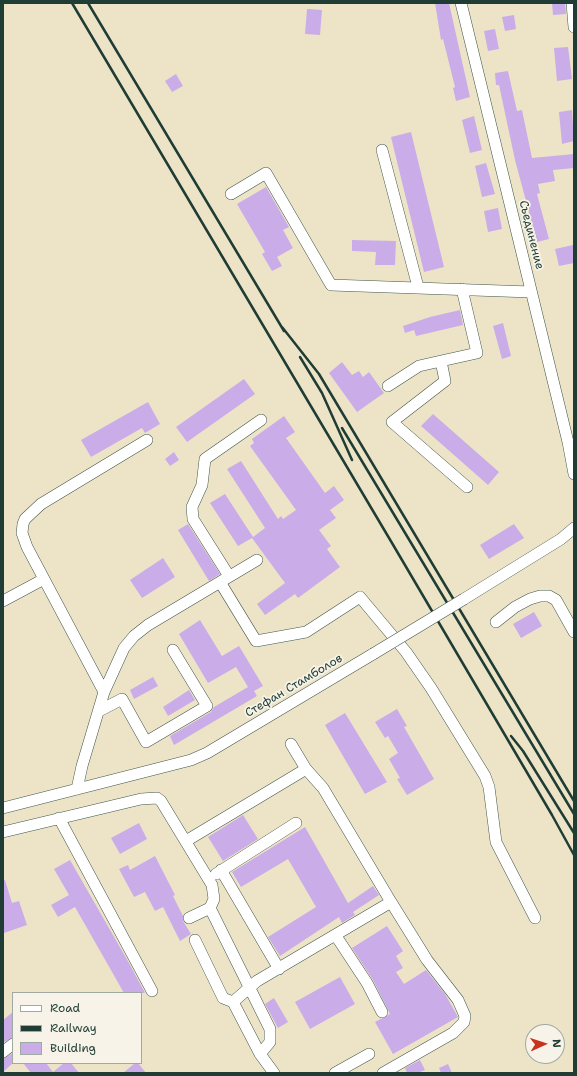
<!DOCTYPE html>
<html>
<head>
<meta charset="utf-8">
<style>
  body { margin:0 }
  #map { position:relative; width:577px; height:1076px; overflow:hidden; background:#ede4c7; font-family:"Shantell Sans",sans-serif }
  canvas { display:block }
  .frame { position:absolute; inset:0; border:4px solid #1f3d34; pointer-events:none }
  .legend { position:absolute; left:12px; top:992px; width:130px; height:72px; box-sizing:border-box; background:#f7f3e8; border:1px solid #a1aaa0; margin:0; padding:5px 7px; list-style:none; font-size:12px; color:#1f3d34 }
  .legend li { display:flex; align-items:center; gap:8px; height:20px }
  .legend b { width:20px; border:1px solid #a1aaa0 }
  .north { position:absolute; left:525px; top:1024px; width:40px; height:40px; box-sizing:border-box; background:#f7f3e8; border:1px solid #a1aaa0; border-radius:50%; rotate:87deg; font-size:11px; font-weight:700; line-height:16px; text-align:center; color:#1f3d34 }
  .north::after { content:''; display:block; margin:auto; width:14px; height:18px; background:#c8321e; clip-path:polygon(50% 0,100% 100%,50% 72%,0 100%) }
</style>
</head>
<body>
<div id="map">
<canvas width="577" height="1076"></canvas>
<div class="frame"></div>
<ul class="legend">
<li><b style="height:5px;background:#fff"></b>Road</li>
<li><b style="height:5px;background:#1f3d34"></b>Railway</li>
<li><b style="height:11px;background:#caace9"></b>Building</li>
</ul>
<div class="north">N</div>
</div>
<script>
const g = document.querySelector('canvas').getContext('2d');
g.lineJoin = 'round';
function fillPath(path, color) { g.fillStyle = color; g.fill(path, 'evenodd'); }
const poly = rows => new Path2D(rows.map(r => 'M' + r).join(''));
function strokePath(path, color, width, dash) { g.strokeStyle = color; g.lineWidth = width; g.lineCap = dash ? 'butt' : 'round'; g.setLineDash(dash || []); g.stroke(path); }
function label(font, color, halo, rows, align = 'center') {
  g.font = font + ' "Shantell Sans",sans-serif'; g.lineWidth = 3.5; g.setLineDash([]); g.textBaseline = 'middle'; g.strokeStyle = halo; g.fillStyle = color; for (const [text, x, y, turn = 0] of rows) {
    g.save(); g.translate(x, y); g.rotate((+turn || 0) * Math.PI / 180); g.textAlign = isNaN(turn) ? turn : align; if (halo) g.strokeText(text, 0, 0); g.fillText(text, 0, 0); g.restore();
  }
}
const building = poly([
  [435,3,449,3,470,97,456,101,453,88,455,87,443,39,441,40],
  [552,3,565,3,566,14,553,15],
  [307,9,322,10,320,35,305,34],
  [514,15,516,29,505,31,502,17],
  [495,29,499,49,488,51,484,31],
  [568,47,572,79,557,81,554,48],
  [508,71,517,111,522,110,532,158,574,154,574,168,553,170,555,181,538,184,540,193,537,194,549,239,537,242,515,160,499,85,496,85,495,73],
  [176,74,183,86,172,92,165,81],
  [572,110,574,141,562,144,559,112],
  [474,116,482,150,470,153,462,120],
  [411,132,444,267,424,272,391,137],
  [486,163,495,194,482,197,475,166],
  [266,187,289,227,283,230,293,248,277,257,282,266,272,271,262,254,265,252,237,204],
  [498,208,502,229,488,232,484,211],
  [352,240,396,241,395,265,375,265,376,252,352,251],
  [573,245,574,263,559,266,555,249],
  [460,310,463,325,416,336,414,330,405,333,403,326,430,317],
  [503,323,511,356,502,359,493,326],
  [342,362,352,375,359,371,363,377,369,372,384,393,357,412,329,373],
  [244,379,255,394,187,442,176,427],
  [148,402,160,424,145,433,142,428,91,457,81,440],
  [433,414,499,472,488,485,421,426],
  [284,416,295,432,286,438,325,493,334,486,344,500,330,510,336,518,319,530,331,546,327,549,340,567,298,598,295,594,265,615,257,604,285,583,252,538,238,546,210,503,225,494,253,537,265,528,227,469,241,461,278,519,281,516,283,519,296,510,250,446,254,443,252,439],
  [174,452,179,460,170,466,165,459],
  [188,524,220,574,209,581,178,530],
  [514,524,524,538,489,559,480,545],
  [163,558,175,577,142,598,130,580],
  [534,612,542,626,521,638,513,624],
  [200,620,222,656,239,646,263,686,254,691,257,696,174,745,170,736,211,712,214,707,248,687,236,667,208,683,179,634],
  [153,677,158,686,134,699,130,690],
  [189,690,195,700,168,716,163,707],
  [397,709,407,726,404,727,434,779,407,795,397,779,400,778,389,759,398,753,388,736,385,738,375,722],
  [345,713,387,782,365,794,325,725],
  [243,815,258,839,223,861,208,837],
  [139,823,147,839,120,854,111,838],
  [305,827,348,903,373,886,379,895,353,912,355,915,342,923,339,917,280,956,268,937,316,907,288,859,241,887,232,872],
  [155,856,175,895,173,896,183,916,183,921,191,934,180,941,163,907,155,911,145,892,134,897,119,869,128,865,130,870],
  [70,860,129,963,145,993,124,993,75,907,58,917,51,905,69,895,54,869],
  [3,880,5,880,12,903,19,901,27,925,4,933],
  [387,926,403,951,396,956,403,968,396,972,404,984,426,970,445,994,458,1017,393,1054,375,1022,390,1014,373,980,352,948],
  [340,977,355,1004,310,1029,295,1002],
  [274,998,288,1022,278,1028,265,1004],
  [13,1012,13,1037,3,1043,3,1020],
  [13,1053,13,1063,3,1072,3,1059],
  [420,1060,425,1070,417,1073,407,1073,405,1068],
  [23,1063,46,1063,53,1072,64,1063,71,1063,79,1073,31,1073],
  [135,1063,138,1063,146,1073,123,1073],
  [448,1064,452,1073,441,1073,439,1068]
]);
const minor = poly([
  [461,3,568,442,574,474],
  [572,3,574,27],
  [382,150,418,287],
  [231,194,266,173,331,285,531,292],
  [462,289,477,353,441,361,445,381,392,422,467,487],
  [388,386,419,366,441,361],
  [229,576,193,519,192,507,202,485,205,459,261,420],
  [220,582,256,641,306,632,360,597,406,652,431,688,485,776,489,787,496,842,535,918],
  [464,599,561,539,574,528],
  [3,601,44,579],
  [496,622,515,607,530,599,540,596,549,596,556,600,574,632],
  [104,692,27,547,22,533,23,524,25,519,41,504,147,440],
  [99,711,122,699,146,742,207,706,173,650],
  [77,789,82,766,104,692,124,648,134,636,148,625,257,560],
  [3,808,191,760,207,753,373,654],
  [59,818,152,991],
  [3,832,141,799,157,798,161,801,212,885,214,899,210,908,270,1029,270,1042,260,1054],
  [186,841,306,769],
  [221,870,279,969],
  [216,874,296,823],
  [189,918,210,908],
  [336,936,367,983,382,1012],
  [195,940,223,998,233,1002,260,1054,274,1073],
  [233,1002,257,981,391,902,323,788,306,769,291,744],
  [3,1052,13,1044],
  [335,1073,369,1054],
  [383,1073,453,1033,464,1022,465,1016,458,1000,427,960,391,902]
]);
const rail = poly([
  [72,3,392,543,552,815,574,855],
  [88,3,284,331],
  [282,327,319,374,574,801],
  [300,357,322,393,352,460],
  [342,428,574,814],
  [511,736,523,751,574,833]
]);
const minorBridge = poly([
  [373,654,464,599]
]);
const streetNames = [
  ["Съединение",531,235,76],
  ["Стефан Стамболов",294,686,-31]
];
fillPath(building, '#caace9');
strokePath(minor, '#3e564a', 12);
strokePath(minor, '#fff', 11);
strokePath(rail, '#1f3d34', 2.5);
strokePath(minorBridge, '#3e564a', 12, []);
strokePath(minorBridge, '#fff', 11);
label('12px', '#1f3d34', '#f7f3e8', streetNames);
</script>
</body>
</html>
